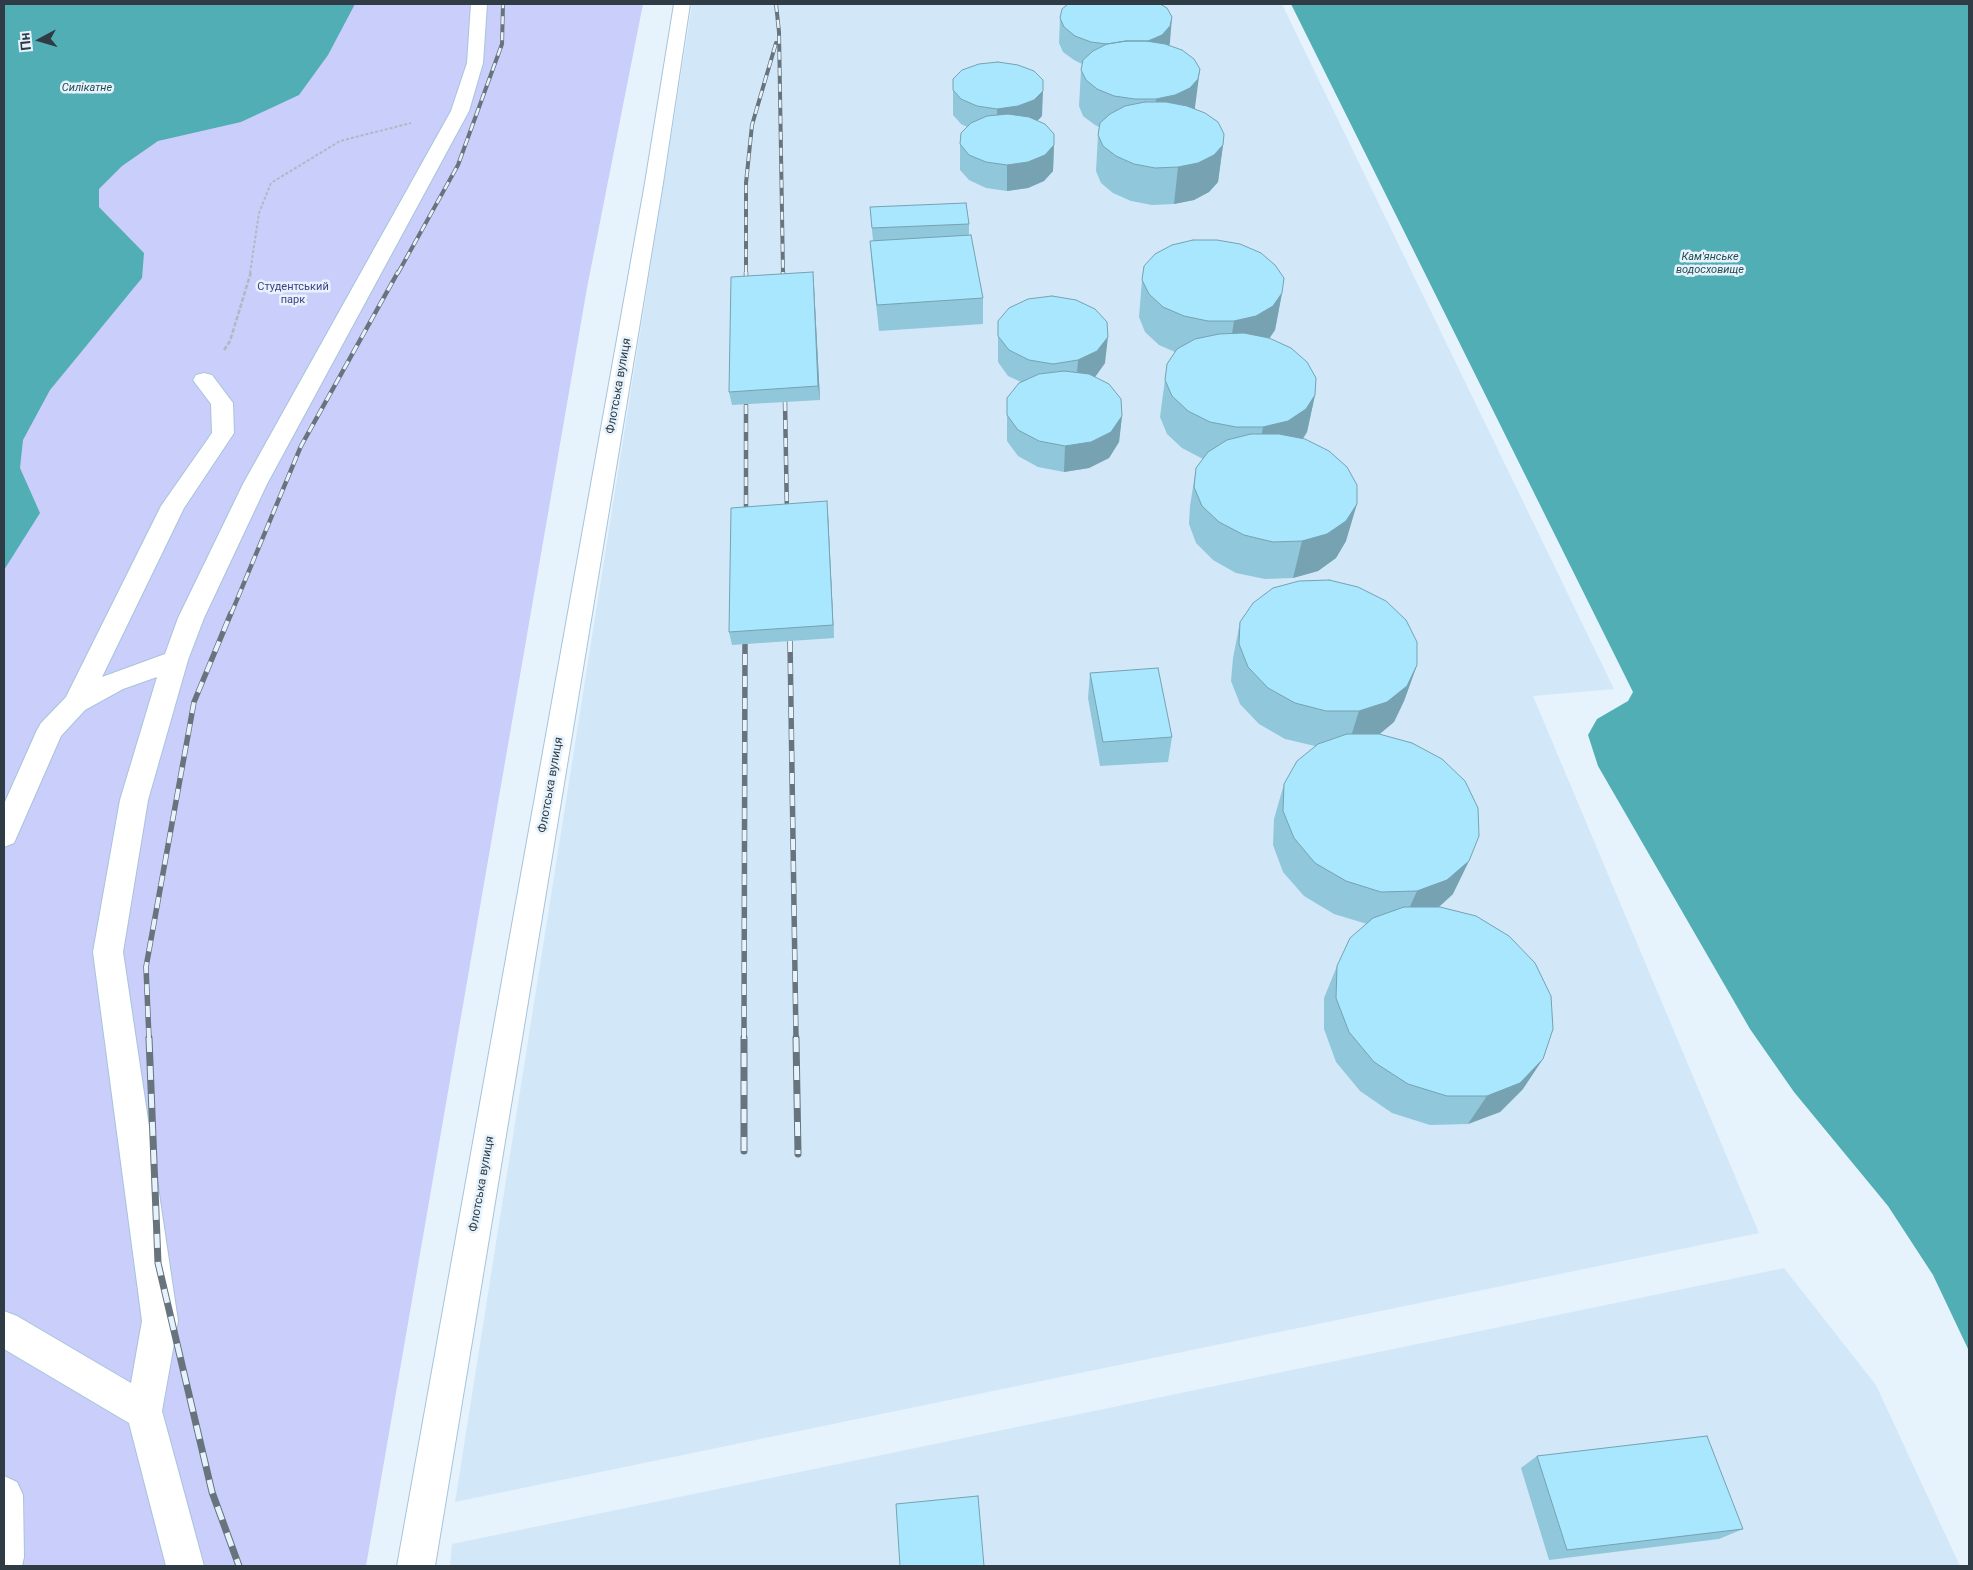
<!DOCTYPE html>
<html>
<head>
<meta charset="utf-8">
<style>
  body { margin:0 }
  #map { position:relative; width:1973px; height:1570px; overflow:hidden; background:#e7f3fc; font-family:Roboto,sans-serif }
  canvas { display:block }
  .frame { position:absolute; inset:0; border:5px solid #303c45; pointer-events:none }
  .north { position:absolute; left:15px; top:15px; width:50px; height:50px; -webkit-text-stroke:4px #e7f3fc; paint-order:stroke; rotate:264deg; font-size:14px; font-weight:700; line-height:20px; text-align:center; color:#303c45 }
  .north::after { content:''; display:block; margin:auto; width:18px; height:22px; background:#303c45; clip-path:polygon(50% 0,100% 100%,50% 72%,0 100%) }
</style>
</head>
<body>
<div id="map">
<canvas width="1973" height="1570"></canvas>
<div class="frame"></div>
<div class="north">Пн</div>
</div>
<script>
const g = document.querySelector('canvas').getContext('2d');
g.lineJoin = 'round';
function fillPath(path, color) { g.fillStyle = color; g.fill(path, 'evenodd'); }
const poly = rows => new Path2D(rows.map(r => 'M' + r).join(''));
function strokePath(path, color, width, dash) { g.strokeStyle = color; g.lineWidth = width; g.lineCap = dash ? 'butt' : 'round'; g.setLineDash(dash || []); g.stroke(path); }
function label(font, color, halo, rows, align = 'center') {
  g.font = font + ' Roboto,sans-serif'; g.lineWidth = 5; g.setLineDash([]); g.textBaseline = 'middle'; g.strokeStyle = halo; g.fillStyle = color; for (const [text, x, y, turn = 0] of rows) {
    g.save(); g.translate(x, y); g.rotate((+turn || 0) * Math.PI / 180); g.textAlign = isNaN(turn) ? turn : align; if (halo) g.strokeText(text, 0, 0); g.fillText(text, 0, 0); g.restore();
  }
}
const built = poly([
  [692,4,1282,4,1614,689,1533,696,1759,1233,455,1502],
  [1784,1268,1876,1385,1960,1566,450,1566,452,1544]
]);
const green = poly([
  [4,4,643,4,587,288,366,1566,4,1566]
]);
const water = poly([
  [4,4,355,4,328,55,299,95,241,122,158,141,122,166,99,189,99,207,144,253,142,278,50,390,23,440,20,468,40,513,4,570],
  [1291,4,1969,4,1969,1351,1933,1275,1888,1206,1794,1092,1750,1029,1598,766,1588,735,1597,719,1628,701,1633,692]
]);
const pathFar1 = poly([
  [250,273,259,213,271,183,340,141,411,123]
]);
const path = poly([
  [224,350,230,341,251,272]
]);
const minor = poly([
  [471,4,487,4,483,63,469,111,267,484,204,618,188,660,148,800,123,952,178,1321,162,1411,204,1566,166,1566,129,1423,4,1349,4,1311,17,1316,131,1383,142,1321,93,952,120,800,157,677,123,689,85,710,61,736,14,843,4,847,4,804,37,730,41,723,66,697,161,506,212,433,211,404,193,380,196,375,204,373,212,375,233,403,234,433,184,508,102,677,165,654,178,618,243,484,451,111,467,63,471,4],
  [674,4,690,4,663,183,435,1566,397,1566,645,183,674,4],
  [4,1476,17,1482,23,1495,24,1557,22,1566,4,1566,4,1476]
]);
const railFar3 = poly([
  [776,4,779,32,783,273],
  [398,273,458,165,502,44,503,4],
  [746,273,746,183,752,125,776,43]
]);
const railFar2 = poly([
  [746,272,746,290],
  [783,272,783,287],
  [785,402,787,517],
  [746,405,746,520],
  [231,614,301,446,398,272]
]);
const railFar1 = poly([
  [790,641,796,1039],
  [149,1039,146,967,194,702,231,613],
  [744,1039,745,644]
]);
const rail = poly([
  [149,1038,158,1263,212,1492,239,1566],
  [796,1038,798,1154],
  [744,1151,744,1038]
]);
const wall = poly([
  [1060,18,1170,42,1169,45,1195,109,1223,145,1218,182,1209,192,1194,200,1174,204,1152,205,1131,201,1113,193,1101,183,1096,171,1098,135,1099,127,1095,125,1083,116,1079,106,1081,70,1082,64,1074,60,1063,52,1059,43],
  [953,90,1042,116,1037,121,1054,145,1053,171,1044,181,1028,188,1007,191,986,188,969,180,960,170,960,144,967,127,961,124,953,115],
  [870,207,969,224,969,235,983,298,983,324,879,331,872,267,870,241,873,241],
  [813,272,814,286,820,400,732,405,729,392],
  [1142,280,1282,293,1275,330,1269,339,1315,395,1307,432,1303,439,1346,541,1336,558,1318,571,1293,578,1265,579,1236,573,1213,560,1196,543,1189,524,1190,506,1196,468,1203,459,1182,448,1167,434,1160,417,1167,364,1175,352,1159,345,1145,332,1139,317],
  [998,321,1105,363,1095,377,1122,416,1119,442,1109,458,1089,468,1064,472,1038,467,1018,456,1007,441,1007,398,1021,382,1008,376,998,362],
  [828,514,834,638,732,645,729,632],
  [1240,622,1417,665,1404,701,1394,722,1379,734,1453,894,1439,907,1523,1089,1500,1112,1468,1124,1430,1125,1392,1113,1360,1091,1336,1062,1324,1029,1324,998,1337,966,1367,924,1334,914,1304,896,1283,872,1273,845,1274,819,1284,784,1315,746,1285,739,1259,724,1240,704,1231,681,1233,658],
  [1090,673,1172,737,1168,762,1100,766,1088,698],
  [1537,1456,1743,1529,1719,1539,1549,1560,1521,1468]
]);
const shadedWall = poly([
  [1172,17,1170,42,1168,51,1130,45],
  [1200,69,1194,115,1153,136,1156,99],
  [1043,91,1042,116,1033,125,997,134,997,109],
  [1054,145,1053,171,1044,181,1028,188,1007,191,1007,165],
  [1223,145,1218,182,1209,192,1194,200,1174,204,1178,167],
  [813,272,814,286,820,400,818,386],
  [1282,293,1275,330,1266,343,1228,359,1234,321],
  [1108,337,1105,363,1095,377,1076,386,1078,360],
  [1315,395,1307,432,1297,447,1256,465,1263,427],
  [1122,416,1119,442,1109,458,1089,468,1064,472,1065,446],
  [827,501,828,514,834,638,833,625],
  [1357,504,1346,541,1336,558,1318,571,1293,578,1302,541],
  [1417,665,1404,701,1394,722,1375,738,1348,746,1359,711],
  [1469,861,1453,894,1432,913,1402,924,1417,891],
  [1543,1059,1523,1089,1500,1112,1468,1124,1487,1096]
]);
const building = poly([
  [1068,4,1160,4,1167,8,1172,17,1170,26,1162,35,1148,41,1126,41,1107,44,1091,42,1075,36,1064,27,1060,18,1062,9,1068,4],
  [1126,41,1146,41,1165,44,1182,50,1194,59,1200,69,1198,79,1190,88,1175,95,1156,99,1135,99,1114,96,1097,89,1086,80,1081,70,1083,60,1093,51,1107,44,1126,41],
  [998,62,1018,65,1034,71,1043,80,1043,91,1034,100,1018,106,997,109,977,106,961,99,953,90,953,79,962,70,979,64,998,62],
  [1145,102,1166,102,1187,106,1205,113,1218,122,1224,134,1223,145,1214,155,1198,163,1178,167,1155,168,1134,164,1116,156,1103,146,1098,135,1100,123,1110,114,1125,106,1145,102],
  [1008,114,1029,117,1045,124,1054,134,1054,145,1045,155,1028,162,1007,165,986,162,969,155,960,144,961,133,971,123,987,116,1008,114],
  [966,203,969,224,872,228,870,207,966,203],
  [971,235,983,298,877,305,870,241,971,235],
  [1193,240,1217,240,1240,244,1261,253,1275,265,1284,278,1282,293,1273,306,1256,316,1234,321,1208,321,1184,316,1163,307,1149,294,1142,280,1144,266,1155,254,1172,245,1193,240],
  [813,272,818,386,729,392,731,277,813,272],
  [1052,296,1076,300,1095,309,1107,322,1108,337,1097,351,1078,360,1053,364,1029,360,1009,350,998,336,998,321,1009,308,1028,299,1052,296],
  [1244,333,1269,338,1291,348,1307,362,1316,378,1315,395,1306,409,1288,421,1263,427,1236,427,1210,422,1188,411,1172,396,1165,380,1167,364,1177,349,1195,339,1219,334,1244,333],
  [1064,371,1089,374,1109,384,1121,399,1122,416,1111,432,1091,442,1065,446,1039,441,1018,430,1007,415,1007,398,1019,383,1039,374,1064,371],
  [1251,434,1279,434,1305,439,1329,451,1347,467,1357,485,1357,504,1346,521,1327,534,1302,541,1273,542,1244,535,1219,522,1202,506,1194,487,1196,468,1208,452,1227,440,1251,434],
  [827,501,833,625,729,632,731,508,827,501],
  [1329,580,1358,587,1386,601,1406,620,1417,642,1417,665,1407,686,1387,702,1359,711,1326,711,1295,703,1268,688,1248,667,1239,644,1240,622,1253,603,1273,588,1299,581,1329,580],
  [1158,668,1172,737,1103,742,1090,673,1158,668],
  [1347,734,1379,734,1412,743,1442,759,1465,781,1478,808,1479,836,1469,861,1447,880,1417,891,1381,892,1346,881,1315,863,1294,838,1283,811,1284,784,1297,761,1318,744,1347,734],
  [1404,907,1440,907,1476,916,1509,936,1535,963,1551,996,1553,1029,1543,1059,1520,1083,1487,1096,1447,1096,1408,1084,1374,1062,1349,1032,1336,998,1337,966,1350,938,1373,918,1404,907],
  [1707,1436,1743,1529,1567,1550,1537,1456,1707,1436],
  [978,1496,984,1566,900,1566,896,1504,978,1496]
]);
const farWaternames = [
  ["Силікатне",87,88],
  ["Кам'янське",1710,257],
  ["водосховище",1710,270]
];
const farParknames = [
  ["Студентський",293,287],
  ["парк",293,300]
];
const streetNames = [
  ["Флотська вулиця",619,386,-80],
  ["Флотська вулиця",551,785,-80],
  ["Флотська вулиця",482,1184,-80]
];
fillPath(built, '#d2e8f9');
fillPath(green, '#cacefb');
fillPath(water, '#51aeb5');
strokePath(minor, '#a7c4db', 2);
strokePath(pathFar1, '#aebac3', 2, [3, 2]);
strokePath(path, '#aebac3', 2.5, [4.5, 2]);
fillPath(minor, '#fff');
strokePath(railFar3, '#68747d', 4);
strokePath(railFar2, '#68747d', 4.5);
strokePath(railFar1, '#68747d', 5.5);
strokePath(rail, '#68747d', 7);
strokePath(railFar3, '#e7f3fc', 2.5, [8]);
strokePath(railFar2, '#e7f3fc', 3, [9]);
strokePath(railFar1, '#e7f3fc', 4, [11]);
strokePath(rail, '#e7f3fc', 5, [14]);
fillPath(wall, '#90c7da');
fillPath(shadedWall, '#76a2b2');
fillPath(building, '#a8e7fe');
strokePath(building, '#76a2b2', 1);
label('italic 11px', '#244e52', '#e7f3fc', farWaternames);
label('11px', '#403e87', '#e7f3fc', farParknames);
label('12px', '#303c45', '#e7f3fc', streetNames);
</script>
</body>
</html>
